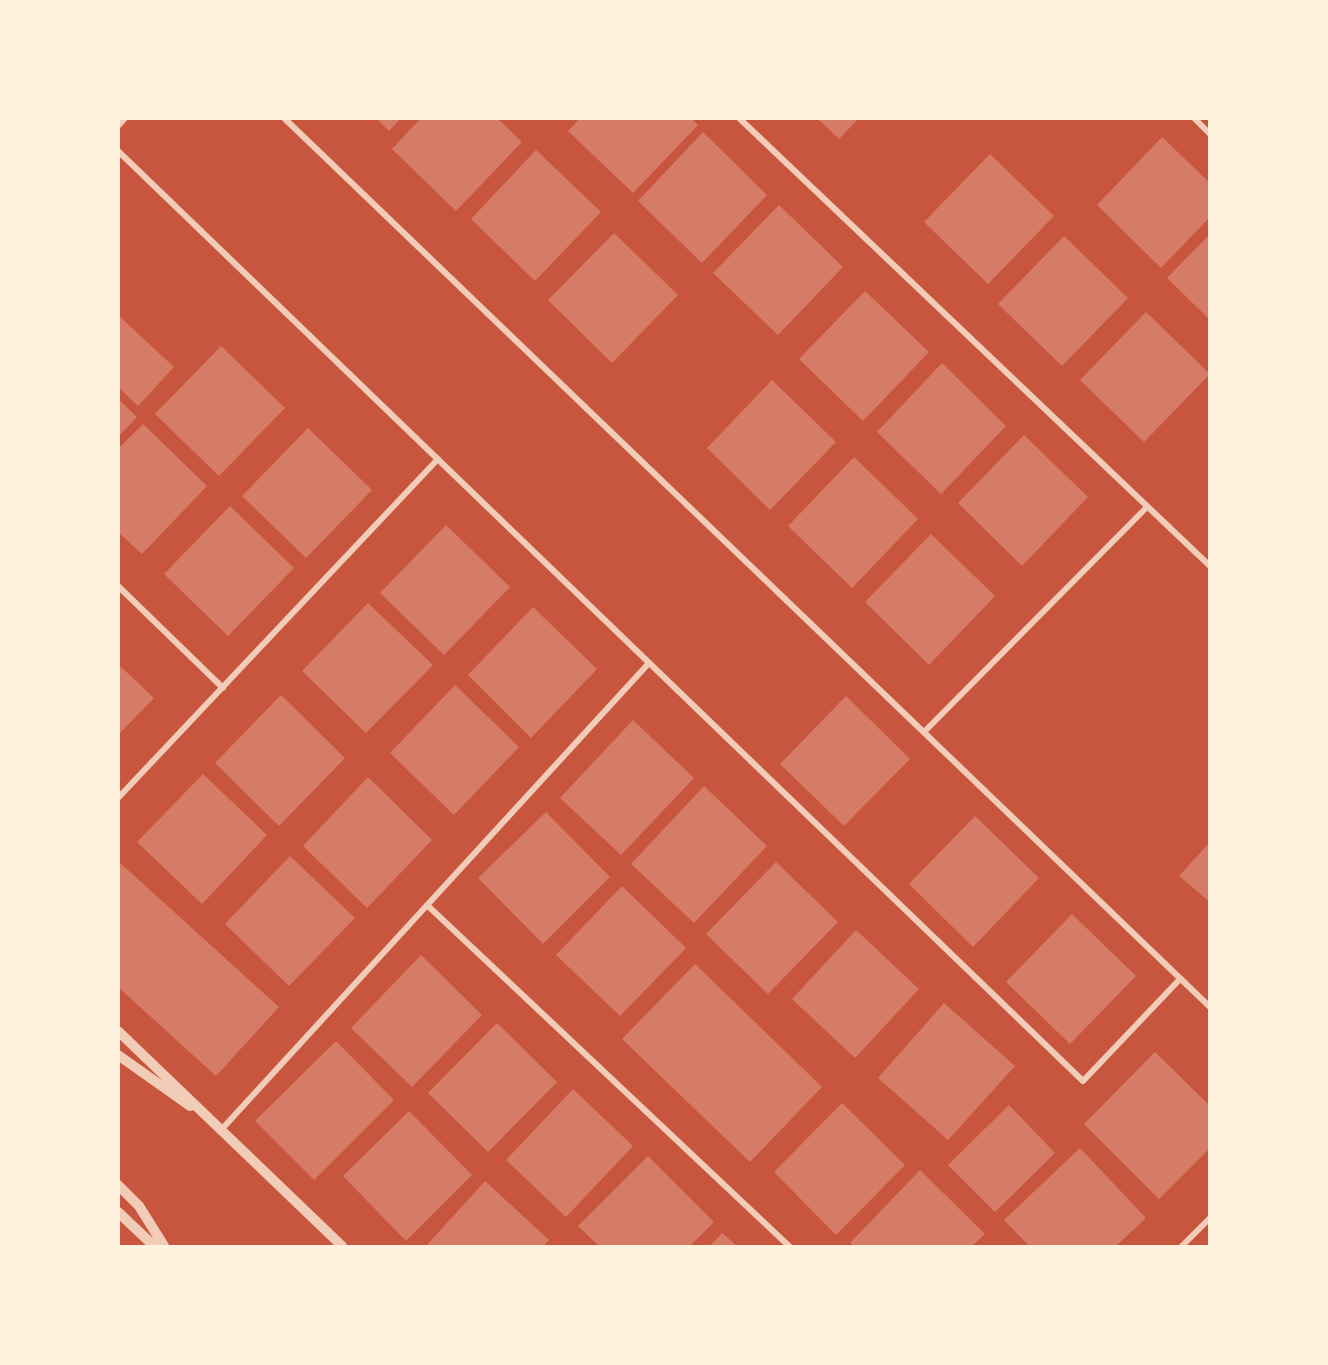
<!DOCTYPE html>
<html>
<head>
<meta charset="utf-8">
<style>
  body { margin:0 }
  #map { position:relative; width:1328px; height:1365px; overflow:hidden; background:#c8553d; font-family:"Playfair Display",serif }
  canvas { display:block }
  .frame { position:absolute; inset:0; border:120px solid #fff3e0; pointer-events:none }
</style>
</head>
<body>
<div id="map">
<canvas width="1328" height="1365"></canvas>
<div class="frame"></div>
</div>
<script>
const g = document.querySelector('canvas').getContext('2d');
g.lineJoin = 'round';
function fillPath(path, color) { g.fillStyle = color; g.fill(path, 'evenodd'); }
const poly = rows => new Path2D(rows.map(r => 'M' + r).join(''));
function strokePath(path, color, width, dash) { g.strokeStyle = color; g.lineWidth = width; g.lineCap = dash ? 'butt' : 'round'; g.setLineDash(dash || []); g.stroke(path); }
const building = poly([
  [376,118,401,118,389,131],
  [421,118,497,118,522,142,456,211,392,149],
  [580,118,691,118,698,125,633,193,568,131],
  [817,118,859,118,839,139],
  [703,132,767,195,702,263,638,201],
  [1162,137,1210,183,1210,217,1161,268,1097,205],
  [536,150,601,212,535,281,471,219],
  [990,154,1054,216,988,284,924,222],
  [779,205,843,267,778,335,713,273],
  [614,233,678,295,612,363,548,300],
  [1210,234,1210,320,1167,278],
  [1064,236,1128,298,1062,366,998,304],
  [865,291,929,352,863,421,799,359],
  [1146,312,1210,374,1144,442,1080,380],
  [118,315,174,367,138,406,118,387],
  [221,346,285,408,219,476,155,414],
  [942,363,1006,426,941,494,877,432],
  [772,380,836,442,770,510,707,448],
  [118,399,137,417,118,437],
  [143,424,207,486,142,554,118,532,118,449],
  [308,428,372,490,306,558,242,496],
  [1024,435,1088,497,1022,566,958,503],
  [854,457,918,519,852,588,788,526],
  [230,506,294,568,228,636,164,574],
  [446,525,510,587,444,655,380,593],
  [931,534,995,596,929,665,865,602],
  [368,603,433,665,366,733,302,671],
  [533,607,597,669,531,738,468,675],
  [118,664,154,698,118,735],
  [455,685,519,747,454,815,390,753],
  [281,695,345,758,279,826,215,763],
  [846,696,910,759,844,826,780,764],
  [633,720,694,778,621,855,560,798],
  [203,774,267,835,202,904,137,842],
  [368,777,432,840,367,908,303,846],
  [704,786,767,846,694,923,631,864],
  [546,812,610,877,543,944,478,878],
  [975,816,1039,878,973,947,909,884],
  [1210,842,1210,902,1179,876],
  [290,856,355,918,289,986,225,924],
  [118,861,279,1007,216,1076,118,987],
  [776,862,838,922,768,994,706,934],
  [622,886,686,948,620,1016,556,955],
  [1072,914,1136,976,1070,1044,1006,982],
  [856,930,919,989,855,1058,792,999],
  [421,955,482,1015,412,1087,351,1028],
  [695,964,822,1087,750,1162,622,1039],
  [944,1003,1015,1066,948,1140,878,1078],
  [497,1023,557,1082,488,1152,428,1093],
  [336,1041,394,1100,314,1180,255,1121],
  [1155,1052,1210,1106,1210,1148,1159,1199,1084,1124],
  [573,1089,633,1146,566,1217,506,1160],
  [842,1103,905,1165,836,1235,774,1172],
  [1009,1105,1055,1153,995,1212,948,1165],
  [409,1111,472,1175,406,1241,343,1176],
  [1080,1148,1146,1218,1116,1246,1029,1246,1004,1220],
  [648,1156,714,1222,690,1246,599,1246,578,1226],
  [920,1170,985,1234,972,1246,854,1246,850,1243],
  [485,1181,549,1240,543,1246,426,1246],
  [722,1233,737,1246,710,1246]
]);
const minor = poly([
  [284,118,1210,1007],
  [739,118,1210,566],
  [1194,118,1210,134],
  [118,126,125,118],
  [118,151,1083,1081,1180,979],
  [118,586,223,688],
  [924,732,1147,507],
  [118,798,438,459],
  [427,905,789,1246],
  [221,1130,649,663],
  [1182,1246,1210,1218]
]);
const tertiary = poly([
  [118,1031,342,1246],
  [118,1055,190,1106],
  [118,1185,139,1206,164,1246],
  [118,1212,154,1246]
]);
fillPath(building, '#d67c66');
strokePath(minor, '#f1ccb7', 6);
strokePath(tertiary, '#f1ccb7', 10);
</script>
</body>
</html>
